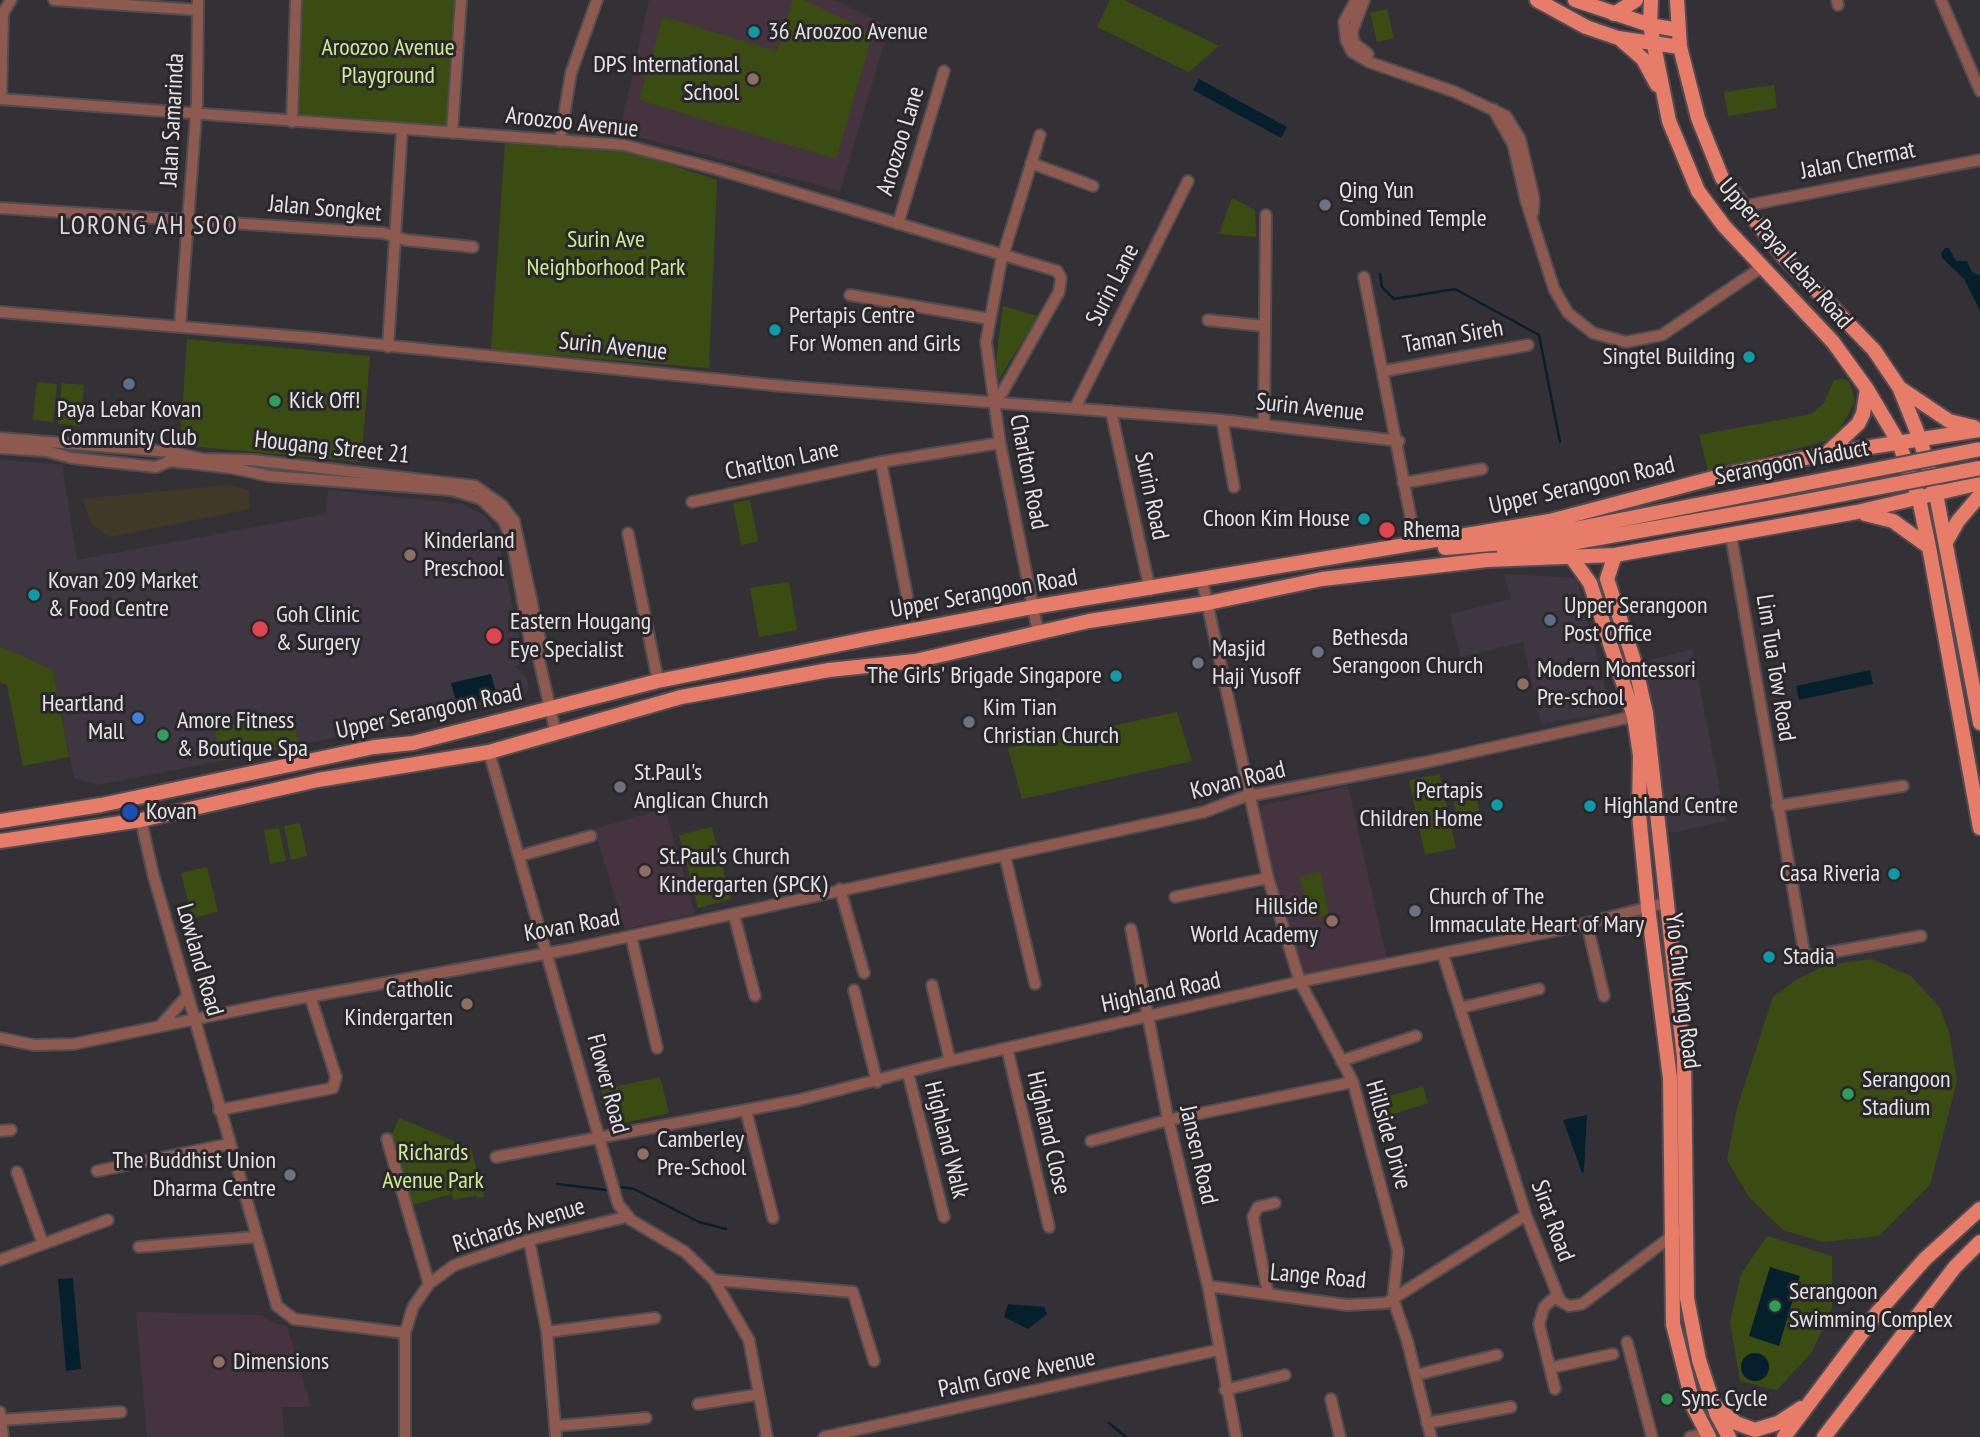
<!DOCTYPE html>
<html>
<head>
<meta charset="utf-8">
<style>
  body { margin:0 }
  canvas { display:block; background:#343136 }
</style>
</head>
<body>
<canvas width="1980" height="1437"></canvas>
<script>
const g = document.querySelector('canvas').getContext('2d');
g.lineJoin = 'round';
function fillPath(path, color) { g.fillStyle = color; g.fill(path, 'evenodd'); }
const poly = rows => new Path2D(rows.map(r => 'M' + r).join(''));
function strokePath(path, color, width, dash) { g.strokeStyle = color; g.lineWidth = width; g.lineCap = dash ? 'butt' : 'round'; g.setLineDash(dash || []); g.stroke(path); }
function label(font, color, halo, rows, align = 'center') {
  g.font = font + ' "PT Sans Narrow",sans-serif'; g.lineWidth = 6; g.setLineDash([]); g.textBaseline = 'middle'; g.strokeStyle = halo; g.fillStyle = color; for (const [text, x, y, turn = 0] of rows) {
    g.save(); g.translate(x, y); g.rotate((+turn || 0) * Math.PI / 180); g.textAlign = isNaN(turn) ? turn : align; if (halo) g.strokeText(text, 0, 0); g.fillText(text, 0, 0); g.restore();
  }
}
const built = poly([
  [0,460,62,465,77,560,326,514,328,490,462,504,485,516,497,534,524,663,514,666,526,677,529,688,523,697,299,745,292,712,214,729,220,761,97,785,74,778,53,670,0,646],
  [1504,574,1577,578,1611,713,1541,724,1523,642,1461,657,1450,614,1511,599],
  [1692,649,1726,821,1676,832,1664,831,1640,663]
]);
const industrial = poly([
  [229,485,249,490,250,509,109,537,91,523,82,499]
]);
const education = poly([
  [649,0,835,0,889,27,840,191,620,132],
  [1348,786,1387,960,1301,979,1275,883,1260,806],
  [665,809,695,914,625,929,594,829],
  [136,1312,261,1315,274,1323,287,1326,311,1407,282,1407,284,1437,147,1437]
]);
const green = poly([
  [302,0,456,0,448,128,295,116],
  [793,0,804,0,873,33,836,159,639,100,663,17,777,51],
  [1110,0,1124,0,1219,46,1189,72,1097,27],
  [1387,9,1394,38,1377,42,1370,13],
  [1774,85,1777,108,1728,116,1724,92],
  [505,143,623,149,717,180,709,368,491,350],
  [1232,198,1255,210,1256,237,1219,234],
  [1003,306,1038,316,999,379,996,361],
  [187,339,370,356,361,462,180,445],
  [1841,379,1849,381,1855,401,1840,429,1826,441,1708,471,1699,435,1811,414,1824,403,1834,380],
  [37,382,57,384,53,422,33,420],
  [62,383,84,385,80,426,58,424],
  [750,500,758,541,741,545,733,503],
  [789,582,797,630,759,637,750,588],
  [0,646,53,670,69,757,23,766,7,685,0,682],
  [292,712,299,745,220,761,214,729],
  [1177,712,1192,761,1022,799,1008,748],
  [1440,774,1456,848,1425,855,1409,780],
  [1473,781,1482,823,1459,828,1450,786],
  [300,823,307,856,291,860,284,826],
  [712,827,731,899,698,908,679,835],
  [279,828,286,861,270,864,264,830],
  [207,867,218,912,192,918,181,873],
  [1320,872,1329,914,1310,919,1300,877],
  [1872,959,1911,976,1940,1008,1949,1032,1957,1081,1930,1185,1879,1236,1823,1242,1783,1230,1749,1197,1727,1160,1737,1108,1773,997,1796,980,1826,965],
  [660,1077,669,1113,610,1126,601,1090],
  [1423,1086,1428,1103,1375,1120,1370,1102],
  [399,1118,471,1148,484,1197,477,1198,476,1195,454,1200,452,1194,408,1206,390,1139],
  [1767,1236,1832,1256,1832,1308,1812,1352,1777,1390,1740,1381,1730,1322,1741,1274]
]);
const water = poly([
  [1199,79,1287,127,1281,138,1193,90],
  [1945,248,1949,248,1956,261,1967,261,1972,272,1980,276,1980,311,1964,279,1942,258,1941,253],
  [1870,670,1873,684,1799,700,1796,686],
  [491,674,496,693,492,699,457,705,451,683],
  [1587,1115,1584,1172,1582,1173,1563,1120],
  [1770,1267,1800,1276,1779,1346,1749,1336],
  [73,1278,81,1369,66,1371,58,1279],
  [1008,1304,1044,1307,1047,1314,1028,1329,1004,1317],
  '1741 1367a14 14 0 1 1 28 0a14 14 0 1 1-28 0Z'
]);
const stream = poly([
  [1380,274,1382,287,1394,299,1455,289,1539,335,1560,442],
  [557,1184,607,1190],
  [620,1187,634,1189,699,1222,726,1229],
  [1109,1423,1126,1437]
]);
const minor = poly([
  [54,0,198,10],
  [1356,0,1344,22,1346,40,1352,52,1369,62,1455,92,1506,116,1520,139,1534,199,1533,213],
  [1364,0,1352,32,1354,43,1368,54],
  [1837,0,1838,5],
  [1941,0,1980,91],
  [0,99,624,145,720,170,1057,271,1061,278,1059,292,1002,393,993,402],
  [1,99,3,13,11,0],
  [1493,109,1513,144,1526,201,1554,289,1568,313,1593,333,1626,342,1662,335,1762,267],
  [292,122,296,0],
  [452,133,461,0],
  [560,141,571,73,597,0],
  [1031,163,1093,186],
  [1744,206,1980,160],
  [0,208,383,233,406,240,473,247],
  [898,224,944,71],
  [1364,277,1416,545],
  [850,295,990,319],
  [0,312,314,338,782,386,1222,420,1399,441],
  [1208,320,1263,326],
  [180,326,197,102,198,0],
  [388,347,402,129],
  [1384,371,1528,345],
  [1075,408,1188,181],
  [1111,411,1150,590],
  [1222,420,1234,487],
  [1264,424,1266,215],
  [0,438,171,452,203,459,252,460,475,486,502,505,514,521,540,640,537,651],
  [0,448,46,451,72,458,156,467,170,461,232,468,269,476,451,490,481,499,503,520,512,540,530,641,537,651,556,734],
  [881,462,907,596],
  [1403,483,1482,469],
  [692,502,881,462,1000,443],
  [628,533,658,681],
  [1731,536,1805,957,1921,936],
  [1202,580,1268,878,1300,982,1353,1082,1398,1251,1393,1299,1407,1340,1431,1437],
  [1038,632,1000,443,986,342,1001,262,1040,135],
  [489,752,618,1204,631,1220,685,1252,714,1280,749,1340,767,1437],
  [1777,806,1903,786],
  [141,820,153,874,277,1306,294,1319,405,1333],
  [519,856,591,836],
  [1005,856,1035,984],
  [840,889,864,973],
  [1175,897,1268,878],
  [734,915,755,996],
  [1587,924,1604,996],
  [1131,929,1167,1114,1208,1286,1236,1437],
  [631,936,657,1048],
  [1443,955,1526,1215,1560,1301,1569,1306,1582,1304,1677,1232],
  [932,985,950,1061],
  [854,990,877,1082],
  [1460,1008,1539,989],
  [161,1025,187,996],
  [0,1038,34,1045,74,1044,274,1003,571,949,1204,812,1243,797,1427,762,1640,715],
  [1007,1048,1049,1227],
  [1341,1061,1416,1036],
  [908,1073,944,1217],
  [219,1110,333,1088,336,1077,310,996],
  [746,1111,773,1218],
  [0,1131,11,1130],
  [387,1139,429,1284],
  [1091,1141,1168,1120,1353,1082],
  [496,1157,799,1100,950,1061,1303,981,1564,929,1665,903],
  [97,1171,229,1144],
  [17,1172,43,1244],
  [529,1240,547,1332,556,1437],
  [139,1247,255,1237],
  [0,1260,108,1220],
  [714,1280,853,1292,874,1361],
  [1208,1286,1347,1305,1386,1303,1526,1215],
  [1268,1294,1253,1217,1258,1207,1275,1203],
  [547,1332,655,1318],
  [1627,1342,1652,1437],
  [1550,1368,1613,1354],
  [1416,1375,1497,1355],
  [1555,1389,1539,1324,1544,1307,1557,1295],
  [1225,1390,1285,1375],
  [1331,1399,1340,1437],
  [698,1404,755,1395],
  [0,1412,3,1437],
  [1,1420,121,1412],
  [1427,1423,1511,1407],
  [556,1426,646,1418],
  [405,1437,405,1333,413,1307,429,1284,453,1266,466,1261,529,1240,626,1217],
  [824,1437,1218,1350],
  [1690,1437,1702,1434]
]);
const major = poly([
  [1537,0,1586,27,1618,38,1680,47],
  [1575,0,1650,25,1678,30],
  [1651,0,1650,25,1669,121,1698,191,1724,226,1833,342,1867,389,1899,443,1919,499,1929,547,1980,828],
  [1677,0,1680,47,1698,118,1722,178,1782,255,1874,350,1899,387,1920,439,1936,494,1980,723],
  [1614,14,1636,0],
  [1620,39,1643,59,1657,85],
  [1900,388,1949,421,1974,427],
  [1827,453,1858,424,1863,414,1867,389],
  [1865,514,1893,521,1929,547],
  [1946,542,1958,521,1980,495],
  [1445,548,1503,543,1787,487],
  [1503,555,1791,504],
  [1615,555,1607,579,1634,661,1646,713,1684,1058,1687,1298,1699,1360,1717,1415,1729,1437],
  [1572,558,1590,583,1634,716,1640,755,1639,814,1648,907,1670,1078,1673,1324,1694,1408,1709,1437],
  [0,821,101,805,374,747,413,743,658,681,866,639,1033,607,1550,521,1736,472,1826,454,1980,430],
  [0,841,141,820,318,780,489,752,681,697,829,670,915,661,1089,621,1208,603,1322,579,1487,560,1615,555,1857,512,1980,483],
  [1715,1406,1736,1423,1755,1430,1778,1423,1801,1408],
  [1784,1437,1877,1313,1925,1259,1980,1209],
  [1824,1437,1955,1267,1980,1242]
]);
const majorBridge = poly([
  [1787,487,1980,449],
  [1791,504,1980,468]
]);
const markers = [
  [754,32,7,"#0f9aa8"],
  [753,79,7,"#8d6e63"],
  [1325,205,7,"#6b7280"],
  [775,330,7,"#0f9aa8"],
  [1749,357,7,"#0f9aa8"],
  [129,384,7,"#5c6f8a"],
  [275,401,7,"#2e9e5b"],
  [1364,519,7,"#0f9aa8"],
  [1387,530,9,"#e0444e"],
  [410,555,7,"#8d6e63"],
  [34,595,7,"#0f9aa8"],
  [1550,620,7,"#5c6f8a"],
  [260,629,9,"#e0444e"],
  [494,636,9,"#e0444e"],
  [1318,652,7,"#6b7280"],
  [1198,663,7,"#6b7280"],
  [1116,676,7,"#0f9aa8"],
  [1523,684,7,"#8d6e63"],
  [138,718,7,"#3f7fe0"],
  [969,722,7,"#6b7280"],
  [163,735,7,"#2e9e5b"],
  [620,787,7,"#6b7280"],
  [1497,805,7,"#0f9aa8"],
  [1590,806,7,"#0f9aa8"],
  [130,812,9,"#1a4fb4"],
  [645,871,7,"#8d6e63"],
  [1894,874,7,"#0f9aa8"],
  [1415,911,7,"#6b7280"],
  [1332,921,7,"#8d6e63"],
  [1769,957,7,"#0f9aa8"],
  [467,1004,7,"#8d6e63"],
  [1848,1094,7,"#2e9e5b"],
  [643,1154,7,"#8d6e63"],
  [290,1175,7,"#6b7280"],
  [1775,1306,7,"#2e9e5b"],
  [219,1362,7,"#8d6e63"],
  [1667,1399,7,"#2e9e5b"]
];
const poiNames = [
  ["36 Aroozoo Avenue",768,32],
  ["DPS International",739,65,"right"],
  ["School",739,93,"right"],
  ["Qing Yun",1339,191],
  ["Combined Temple",1339,219],
  ["Pertapis Centre",789,316],
  ["For Women and Girls",789,344],
  ["Singtel Building",1735,357,"right"],
  ["Kick Off!",289,401],
  ["Paya Lebar Kovan",129,410,"center"],
  ["Community Club",129,438,"center"],
  ["Choon Kim House",1350,519,"right"],
  ["Rhema",1403,530],
  ["Kinderland",424,541],
  ["Preschool",424,569],
  ["Kovan 209 Market",48,581],
  ["& Food Centre",48,609],
  ["Upper Serangoon",1564,606],
  ["Post Office",1564,634],
  ["Goh Clinic",276,615],
  ["& Surgery",276,643],
  ["Eastern Hougang",510,622],
  ["Eye Specialist",510,650],
  ["Bethesda",1332,638],
  ["Serangoon Church",1332,666],
  ["Masjid",1212,649],
  ["Haji Yusoff",1212,677],
  ["Modern Montessori",1537,670],
  ["Pre-school",1537,698],
  ["The Girls' Brigade Singapore",1102,676,"right"],
  ["Heartland",124,704,"right"],
  ["Mall",124,732,"right"],
  ["Kim Tian",983,708],
  ["Christian Church",983,736],
  ["Amore Fitness",177,721],
  ["& Boutique Spa",177,749],
  ["St.Paul's",634,773],
  ["Anglican Church",634,801],
  ["Pertapis",1483,791,"right"],
  ["Children Home",1483,819,"right"],
  ["Highland Centre",1604,806],
  ["Kovan",146,812],
  ["St.Paul's Church",659,857],
  ["Kindergarten (SPCK)",659,885],
  ["Casa Riveria",1880,874,"right"],
  ["Church of The",1429,897],
  ["Immaculate Heart of Mary",1429,925],
  ["Hillside",1318,907,"right"],
  ["World Academy",1318,935,"right"],
  ["Stadia",1783,957],
  ["Catholic",453,990,"right"],
  ["Kindergarten",453,1018,"right"],
  ["Serangoon",1862,1080],
  ["Stadium",1862,1108],
  ["Camberley",657,1140],
  ["Pre-School",657,1168],
  ["The Buddhist Union",276,1161,"right"],
  ["Dharma Centre",276,1189,"right"],
  ["Serangoon",1789,1292],
  ["Swimming Complex",1789,1320],
  ["Dimensions",233,1362],
  ["Sync Cycle",1681,1399]
];
const parkNames = [
  ["Aroozoo Avenue",388,48],
  ["Playground",388,76],
  ["Surin Ave",606,240],
  ["Neighborhood Park",606,268],
  ["Richards",433,1153],
  ["Avenue Park",433,1181]
];
const streetNames = [
  ["Jalan Samarinda",173,120,-87],
  ["Aroozoo Avenue",572,123,6],
  ["Aroozoo Lane",901,141,-73],
  ["Jalan Chermat",1858,161,-11],
  ["Jalan Songket",325,209,5],
  ["Upper Paya Lebar Road",1785,254,49],
  ["Surin Lane",1113,285,-63],
  ["Taman Sireh",1453,337,-10],
  ["Surin Avenue",613,347,6],
  ["Surin Avenue",1310,408,6],
  ["Hougang Street 21",332,448,6],
  ["Charlton Lane",782,461,-12],
  ["Serangoon Viaduct",1792,463,-11],
  ["Charlton Road",1028,472,79],
  ["Upper Serangoon Road",1582,486,-13],
  ["Surin Road",1151,496,78],
  ["Upper Serangoon Road",984,594,-10],
  ["Lim Tua Tow Road",1775,668,81],
  ["Upper Serangoon Road",429,712,-12],
  ["Kovan Road",1238,781,-14],
  ["Kovan Road",572,926,-10],
  ["Lowland Road",199,960,74],
  ["Yio Chu Kang Road",1682,991,83],
  ["Highland Road",1161,993,-12],
  ["Flower Road",607,1084,75],
  ["Highland Close",1048,1133,77],
  ["Hillside Drive",1388,1135,74],
  ["Highland Walk",946,1140,76],
  ["Jansen Road",1198,1155,77],
  ["Sirat Road",1552,1221,70],
  ["Richards Avenue",519,1226,-17],
  ["Lange Road",1318,1277,5],
  ["Palm Grove Avenue",1017,1374,-12]
];
const neighbourhoodNames = [
  ["LORONG AH SOO",149,227]
];
fillPath(built, '#3e3742');
fillPath(industrial, '#403928');
fillPath(education, '#45343f');
fillPath(green, '#3a4c11');
fillPath(water, '#05202c');
strokePath(stream, '#05202c', 2.5);
strokePath(minor, '#504d52', 14);
strokePath(major, '#504d52', 18);
strokePath(minor, '#8e5a4f', 10);
strokePath(major, '#e77d69', 14);
strokePath(majorBridge, '#504d52', 18, []);
strokePath(majorBridge, '#e77d69', 14);
for (const [x, y, r, color] of markers) { const dot = new Path2D(); dot.arc(x, y, r, 0, 2 * Math.PI); g.fillStyle = color; g.fill(dot); strokePath(dot, '#2a272b', 2.5); }
label('24px', '#e5e3e6', '#2a272b', poiNames, 'left');
label('24px', '#ccef8e', '#2a272b', parkNames);
label('24px', '#e5e3e6', '#2a272b', streetNames);
g.letterSpacing = '2px';
label('26px', '#ddd8df', '#2a272b', neighbourhoodNames);
g.letterSpacing = '0px';
</script>
</body>
</html>
